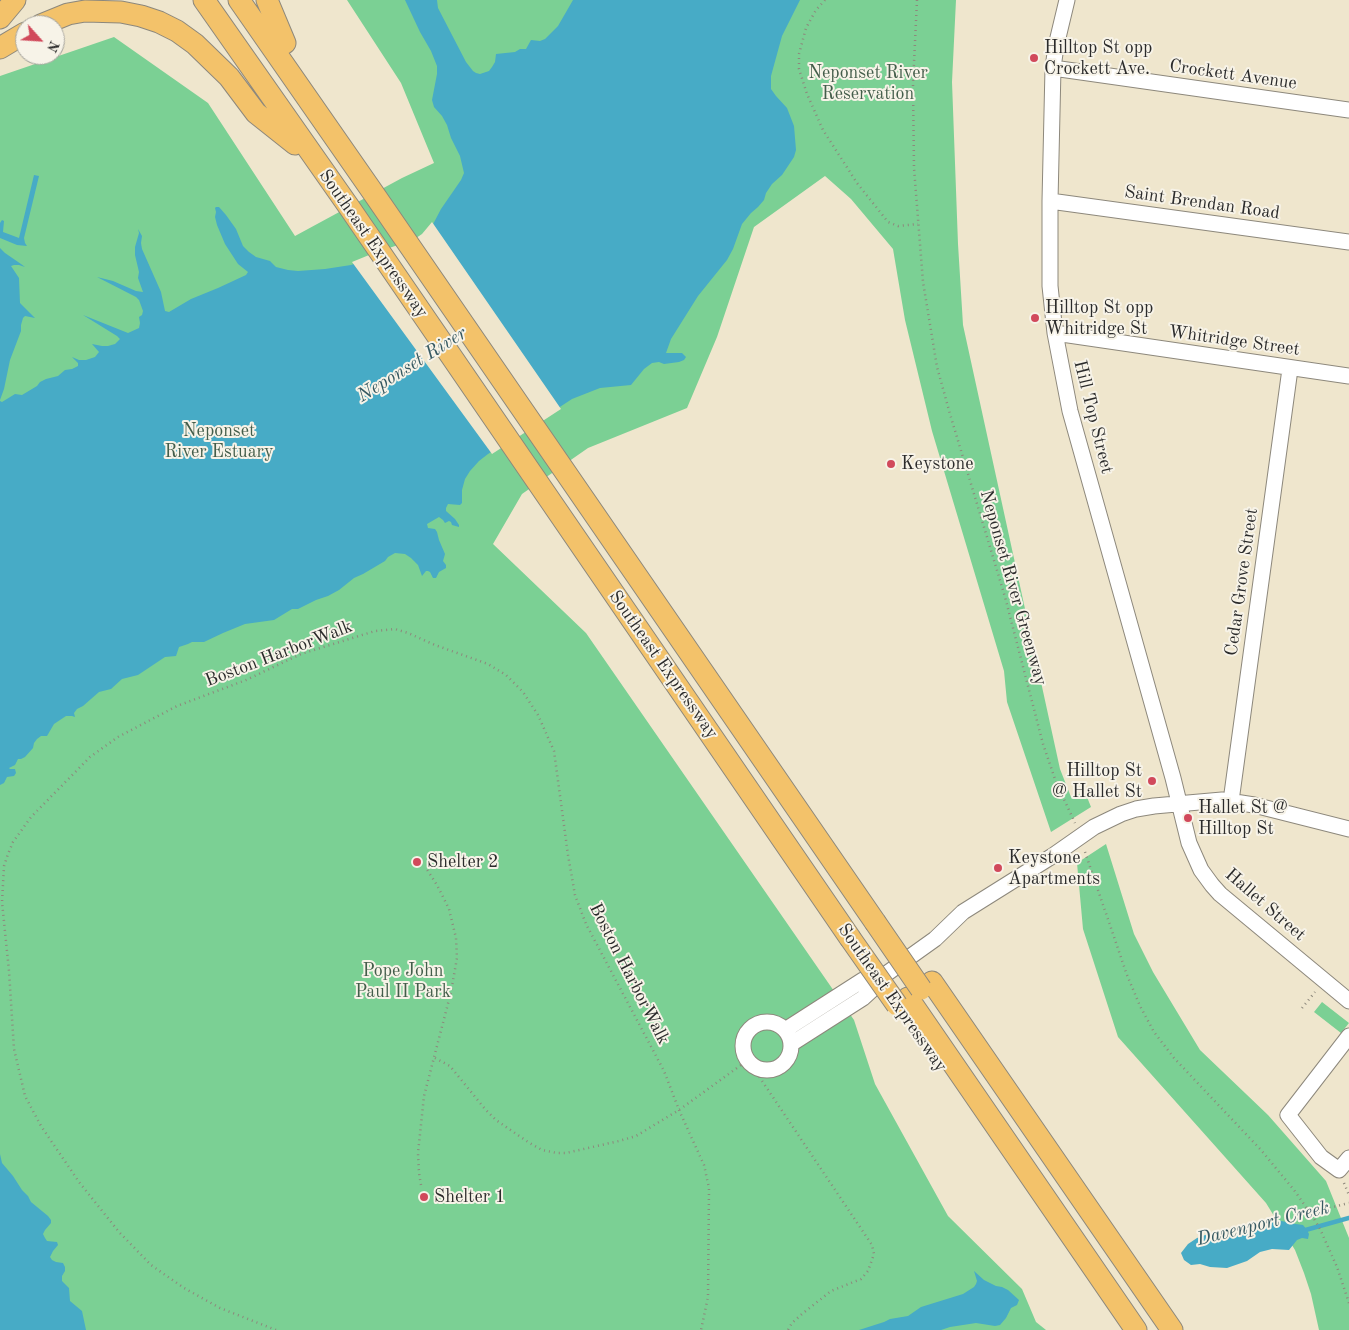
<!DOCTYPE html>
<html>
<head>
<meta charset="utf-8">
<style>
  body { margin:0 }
  #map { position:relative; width:1349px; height:1330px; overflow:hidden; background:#efe6cd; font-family:"Old Standard TT",serif }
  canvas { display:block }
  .north { position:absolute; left:15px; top:15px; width:50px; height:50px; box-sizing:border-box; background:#f7f3e8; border:1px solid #a5a39c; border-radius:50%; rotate:116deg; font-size:14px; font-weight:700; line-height:20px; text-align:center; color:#2b2b2b }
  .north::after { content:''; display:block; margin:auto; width:18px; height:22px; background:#d1495b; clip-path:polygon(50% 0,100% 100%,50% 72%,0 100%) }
</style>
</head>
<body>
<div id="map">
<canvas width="1349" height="1330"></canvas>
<div class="north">N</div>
</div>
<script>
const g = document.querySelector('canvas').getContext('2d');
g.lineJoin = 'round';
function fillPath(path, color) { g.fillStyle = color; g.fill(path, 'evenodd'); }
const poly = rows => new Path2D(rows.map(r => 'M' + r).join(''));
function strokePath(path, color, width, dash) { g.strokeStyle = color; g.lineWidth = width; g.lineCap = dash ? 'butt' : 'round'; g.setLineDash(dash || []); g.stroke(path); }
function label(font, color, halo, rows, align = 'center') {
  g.font = font + ' "Old Standard TT",serif'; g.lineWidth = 4; g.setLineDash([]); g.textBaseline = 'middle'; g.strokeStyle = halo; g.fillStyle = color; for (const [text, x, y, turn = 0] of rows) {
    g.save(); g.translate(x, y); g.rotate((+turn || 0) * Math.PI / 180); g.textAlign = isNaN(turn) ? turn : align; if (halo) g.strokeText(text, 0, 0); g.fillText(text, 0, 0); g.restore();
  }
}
const green = poly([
  [347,0,956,0,952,82,958,244,963,325,1060,769,1071,797,1085,792,1091,807,1051,832,1007,702,1004,671,932,431,905,320,893,249,851,199,825,176,754,227,717,337,687,408,588,448,522,494,493,544,586,633,854,1020,875,1084,948,1216,1022,1289,1036,1322,1046,1330,0,1330,0,76,114,37,208,103,295,236,402,178,434,163,401,83],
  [1106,844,1134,934,1153,972,1200,1050,1268,1115,1326,1181,1349,1238,1349,1330,1319,1330,1311,1294,1304,1273,1295,1250,1266,1203,1118,1037,1083,929,1077,863],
  [1322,1002,1349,1023,1341,1033,1314,1012]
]);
const water = poly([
  [405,0,437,0,438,8,466,62,473,71,476,73,480,74,489,71,492,67,495,62,496,54,515,52,520,49,526,49,531,40,540,41,545,39,558,26,573,0,800,0,782,36,771,76,771,89,776,96,787,108,794,126,796,150,794,157,782,175,772,184,766,193,764,200,758,207,751,213,742,224,733,249,727,260,698,296,671,339,666,353,682,353,686,357,684,360,679,362,664,364,659,362,652,363,644,369,631,385,600,388,572,399,488,454,479,461,470,471,465,479,462,490,462,503,460,505,448,504,446,508,446,511,455,519,459,525,459,527,452,525,451,522,449,521,445,523,443,520,439,517,427,524,428,528,435,529,437,532,439,540,445,554,443,561,446,565,446,568,439,572,436,578,433,578,430,572,428,571,426,571,422,576,418,565,411,558,405,554,395,553,388,557,385,561,363,574,354,578,339,590,328,596,316,600,298,609,292,609,274,620,245,624,223,633,204,642,192,642,188,644,179,647,176,656,165,657,138,675,122,679,111,689,99,692,83,706,77,709,74,713,75,717,72,716,66,716,54,724,47,736,41,736,37,739,34,743,33,748,25,757,21,759,18,759,15,765,9,768,10,769,15,769,16,773,14,776,7,777,4,783,0,785,0,401,2,402,15,394,22,395,37,386,40,382,46,379,58,376,65,370,72,369,78,366,78,363,72,357,79,360,86,360,95,357,99,352,92,344,102,346,108,346,115,344,120,339,117,336,83,315,128,333,139,328,140,323,139,317,142,315,143,311,139,300,136,297,97,277,113,281,136,291,143,292,138,278,139,272,135,255,135,247,139,233,138,229,142,236,141,243,142,249,161,292,165,311,169,312,191,299,218,288,246,275,248,272,238,264,225,244,217,225,215,217,216,212,215,208,216,207,219,207,226,215,236,229,243,246,249,252,256,257,270,261,276,267,288,270,298,271,325,269,351,265,405,246,430,230,441,209,461,180,464,173,460,156,451,138,447,125,442,116,434,107,432,100,437,74,437,66,431,51,420,32],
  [34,175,39,176,24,238,25,243,27,246,17,245,0,238,0,223,2,220,4,221,3,232,19,238],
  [0,248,5,253,21,264,25,267,19,265,14,265,11,266,19,278,20,303,35,318,25,316,23,318,21,325,21,331,10,360,4,389,0,400],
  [0,1154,2,1163,13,1176,22,1190,28,1196,31,1202,48,1216,51,1220,51,1223,45,1230,43,1234,45,1238,47,1241,57,1242,58,1245,53,1251,50,1257,52,1260,56,1262,63,1263,65,1267,65,1271,62,1276,62,1281,69,1288,70,1301,82,1311,86,1330,0,1330],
  [1272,1219,1296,1224,1303,1225,1307,1230,1309,1234,1308,1239,1302,1238,1297,1240,1289,1250,1272,1249,1260,1252,1247,1261,1227,1268,1210,1267,1200,1264,1191,1265,1184,1260,1181,1253,1188,1244,1197,1238,1208,1234,1216,1233,1222,1234,1234,1228,1250,1228,1264,1220],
  [974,1271,984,1280,996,1286,1002,1287,1008,1290,1019,1300,1017,1305,1011,1308,1006,1318,1000,1325,995,1326,976,1323,950,1327,941,1330,859,1330,884,1322,890,1319,908,1316,921,1307,963,1294,974,1287,976,1284,977,1281]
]);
const pier = poly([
  [432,222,561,409,492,454,352,262,374,253,413,240,422,234]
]);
const stream = poly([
  [1302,1231,1349,1218]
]);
const path = poly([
  [825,0,816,10,806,28,799,54,799,69,807,94,823,130,857,183,888,222,898,226,918,224],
  [917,0,913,84,914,168,923,282,937,367,950,414,1005,597,1043,744,1056,782,1075,823],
  [1085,852,1127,975,1140,1006,1154,1032,1174,1058,1261,1150,1294,1190,1313,1217,1320,1229,1337,1267,1349,1303],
  [1302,1008,1315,992],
  [435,1058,450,1066,485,1109,496,1120,528,1142,542,1150,557,1153,566,1153,619,1141,636,1136,679,1110,748,1060,872,1245,874,1254,868,1271,861,1279,831,1291,802,1314,792,1323,788,1330],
  [1344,1183,1349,1195],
  [421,1185,419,1173,418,1153,424,1096,451,992,457,958,456,938,449,909,437,885,426,868],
  [1310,1213,1349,1203],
  [276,1330,220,1308,184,1288,151,1265,119,1232,79,1182,41,1126,25,1096,14,1049,9,971,2,902,4,866,8,854,13,842,31,817,90,757,118,737,177,706,246,680,301,654,375,631,395,629,408,633,435,645,488,664,506,675,523,692,538,715,554,751,568,855,575,895,586,924,664,1071,679,1110,704,1165,709,1188,708,1297,701,1330]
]);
const minor = poly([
  [1067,0,1056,46,1053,68,1050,201,1050,286,1055,333,1070,411,1173,778,1189,843,1201,870,1212,885,1220,894,1349,1001],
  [1053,68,1349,110],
  [1050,201,1349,242],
  [1055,333,1349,376],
  [1231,801,1290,369],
  '743 1046a24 24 0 1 1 48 0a24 24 0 1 1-48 0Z',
  [785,1030,863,980,884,974],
  [1349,1036,1288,1115,1321,1157,1339,1170,1349,1158],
  [791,1044,863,998,875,987,886,974,935,939,963,912,1054,855,1094,827,1121,814,1136,809,1154,806,1222,800,1254,805,1349,829]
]);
const highway = poly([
  [204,0,349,207,850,938],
  [239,0,374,194,875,922],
  [267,0,285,43],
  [0,18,15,0],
  [41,25,68,14,85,11,121,12,141,16,159,22,177,31,195,44,229,77,256,113,295,144],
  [0,48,25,33],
  [932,982,1172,1330],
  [908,998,1136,1330]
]);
const highwayBridge = poly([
  [875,922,921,989],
  [850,938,897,1005]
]);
const markers = [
  [1034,58,5,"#d1495b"],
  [1035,318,5,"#d1495b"],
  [891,464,5,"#d1495b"],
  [1152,781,5,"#d1495b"],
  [1188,818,5,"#d1495b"],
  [417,862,5,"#d1495b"],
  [998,868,5,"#d1495b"],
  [424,1197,5,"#d1495b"]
];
const poiNames = [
  ["Hilltop St opp",1044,48],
  ["Crockett Ave.",1044,69],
  ["Hilltop St opp",1045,308],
  ["Whitridge St",1045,329],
  ["Keystone",901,464],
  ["Hilltop St",1142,771,"right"],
  ["@ Hallet St",1142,792,"right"],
  ["Hallet St @",1198,808],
  ["Hilltop St",1198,829],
  ["Keystone",1008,858],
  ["Apartments",1008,879],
  ["Shelter 2",427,862],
  ["Shelter 1",434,1197]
];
const parkNames = [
  ["Neponset River",868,73],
  ["Reservation",868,94],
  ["Neponset",219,431],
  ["River Estuary",219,452],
  ["Pope John",403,971],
  ["Paul II Park",403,992]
];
const streetNames = [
  ["Crockett Avenue",1233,75,8],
  ["Saint Brendan Road",1202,203,8],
  ["Southeast Expressway",373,244,55],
  ["Whitridge Street",1234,341,8],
  ["Hill Top Street",1093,417,76],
  ["Cedar Grove Street",1242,582,-82],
  ["Neponset River Greenway",1013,588,74],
  ["Boston HarborWalk",279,654,-21],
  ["Southeast Expressway",663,665,55],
  ["Hallet Street",1265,905,41],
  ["Boston HarborWalk",629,974,63],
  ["Southeast Expressway",892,998,55]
];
const waterNames = [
  ["Neponset River",412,365,-32],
  ["Davenport Creek",1263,1224,-14]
];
fillPath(green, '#7bd094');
fillPath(water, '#47abc6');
fillPath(pier, '#efe6cd');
strokePath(stream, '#47abc6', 4.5);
strokePath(minor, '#8d887c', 17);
strokePath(highway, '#8d887c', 23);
strokePath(path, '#8d887c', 2.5, [1, 4]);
strokePath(minor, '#fff', 15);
strokePath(highway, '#f3c26a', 21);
strokePath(highwayBridge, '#8d887c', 23, []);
strokePath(highwayBridge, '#f3c26a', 21);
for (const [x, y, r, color] of markers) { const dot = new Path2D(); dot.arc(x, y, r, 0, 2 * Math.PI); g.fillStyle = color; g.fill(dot); strokePath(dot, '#f7f3e8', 2); }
label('18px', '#2b2b2b', '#f7f3e8', poiNames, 'left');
label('18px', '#435d4a', '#f7f3e8', parkNames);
label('18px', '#2b2b2b', '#f7f3e8', streetNames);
label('italic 19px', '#355861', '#f7f3e8', waterNames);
</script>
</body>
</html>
